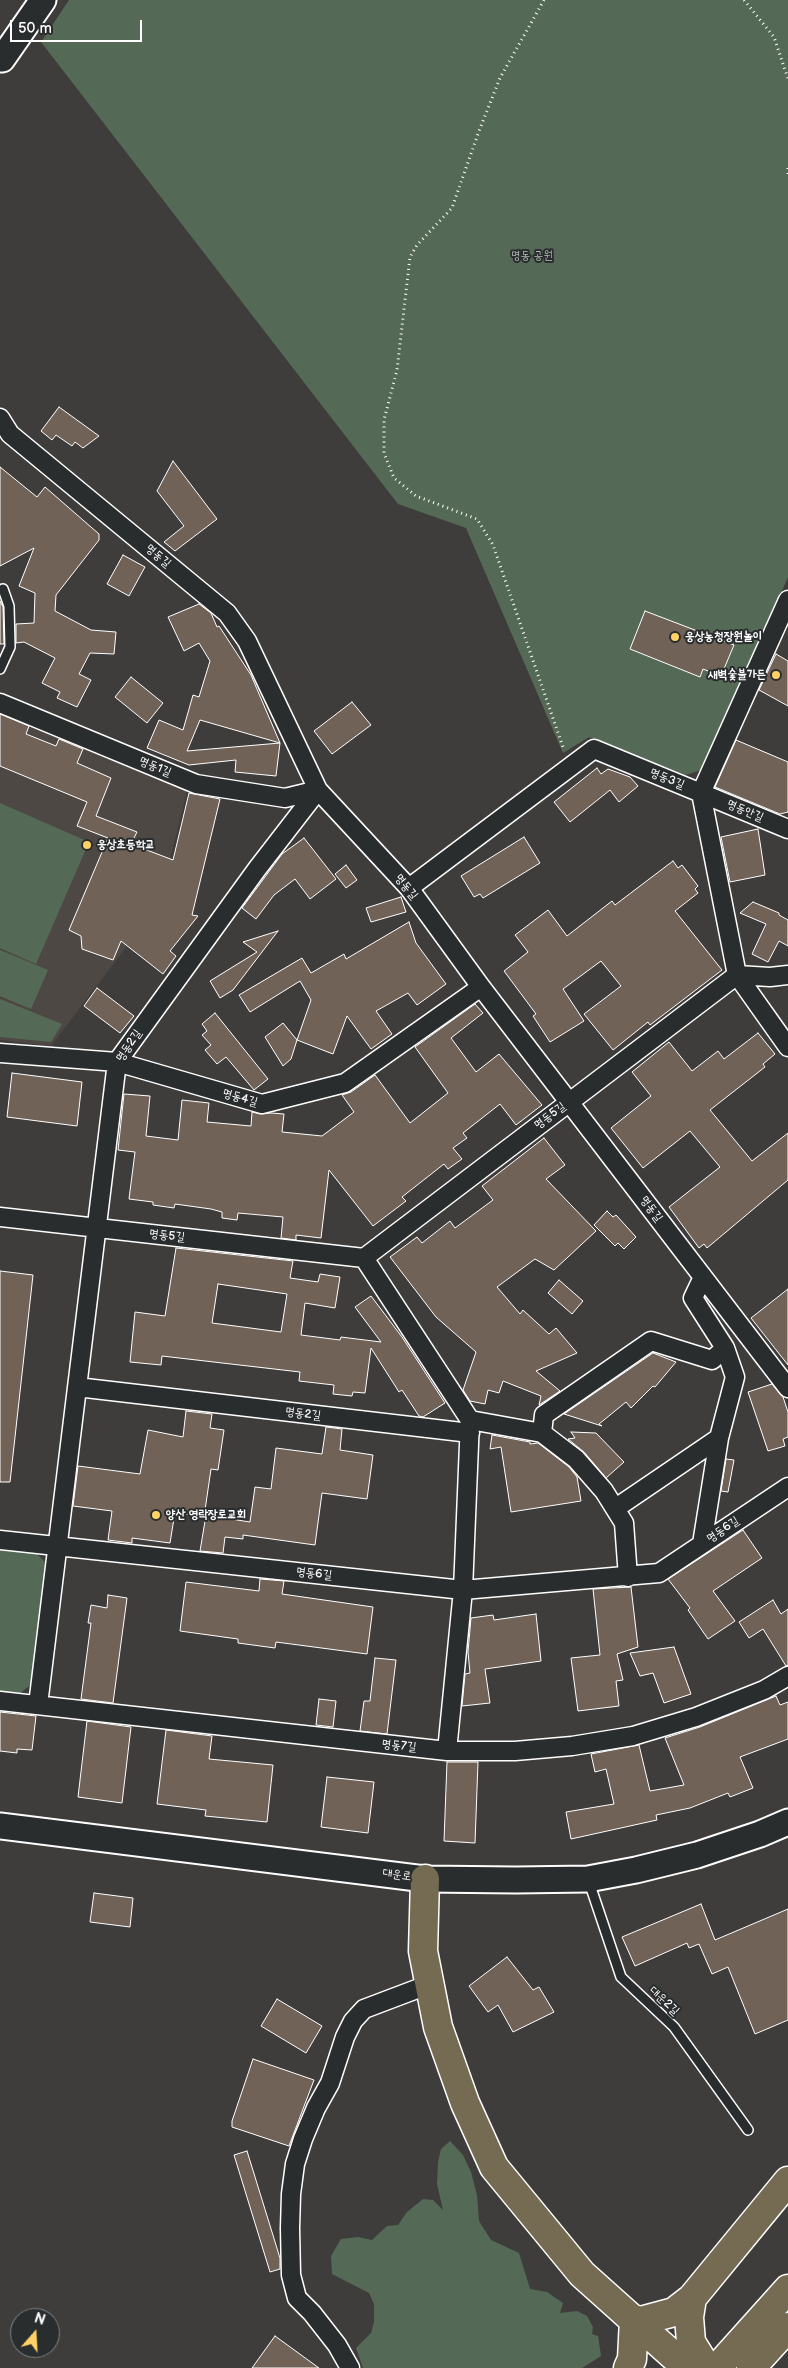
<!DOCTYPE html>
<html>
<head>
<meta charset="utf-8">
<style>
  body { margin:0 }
  #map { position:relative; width:788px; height:2368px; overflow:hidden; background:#3f3d3b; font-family:"Balsamiq Sans",sans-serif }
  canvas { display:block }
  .north { position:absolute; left:10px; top:2308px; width:50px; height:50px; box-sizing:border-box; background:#2a2d2e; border:1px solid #7f8182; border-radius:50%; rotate:19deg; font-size:14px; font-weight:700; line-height:20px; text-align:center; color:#fff }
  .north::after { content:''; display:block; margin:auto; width:18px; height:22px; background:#ffd166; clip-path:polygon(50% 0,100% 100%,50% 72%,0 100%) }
  .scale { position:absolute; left:10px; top:20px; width:132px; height:22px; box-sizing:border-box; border:2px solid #fff; border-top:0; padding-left:6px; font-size:15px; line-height:18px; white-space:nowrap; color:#fff; -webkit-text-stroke:4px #2a2d2e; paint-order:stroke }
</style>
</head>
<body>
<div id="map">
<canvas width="788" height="2368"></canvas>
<div class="north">N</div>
<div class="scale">50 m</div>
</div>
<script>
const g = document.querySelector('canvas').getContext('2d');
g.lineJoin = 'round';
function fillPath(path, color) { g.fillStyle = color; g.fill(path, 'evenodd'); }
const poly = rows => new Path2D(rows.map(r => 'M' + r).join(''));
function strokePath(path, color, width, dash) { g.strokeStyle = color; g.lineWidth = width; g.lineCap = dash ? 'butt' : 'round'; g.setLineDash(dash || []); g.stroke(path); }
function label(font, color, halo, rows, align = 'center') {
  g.font = font + ' "Balsamiq Sans","Poor Story",sans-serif'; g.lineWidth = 4; g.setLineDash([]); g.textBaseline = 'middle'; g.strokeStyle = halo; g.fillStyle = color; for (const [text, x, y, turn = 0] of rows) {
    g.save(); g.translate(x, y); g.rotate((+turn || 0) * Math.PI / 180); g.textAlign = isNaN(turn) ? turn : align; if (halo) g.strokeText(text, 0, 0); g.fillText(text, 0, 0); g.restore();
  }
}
const built = poly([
  [0,709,188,787,159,904,51,1046,0,1040]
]);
const green = poly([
  [69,0,788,0,788,577,704,769,686,775,589,737,563,753,466,528,398,504,41,42],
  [0,803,89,842,36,964,0,948],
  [0,950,48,970,31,1009,0,996],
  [0,999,62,1024,51,1042,0,1037],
  [0,1548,36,1553,46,1563,32,1684,15,1697,0,1695],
  [450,2141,463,2155,471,2172,477,2195,479,2221,491,2240,519,2253,530,2289,547,2292,563,2303,560,2313,577,2311,587,2316,593,2327,592,2334,598,2336,601,2356,582,2368,363,2368,356,2348,371,2333,374,2322,374,2304,369,2293,332,2274,331,2256,341,2239,358,2237,372,2240,387,2226,398,2225,407,2212,423,2199,433,2200,443,2210,437,2184,438,2162,441,2149]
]);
const building = poly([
  [59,407,99,436,83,448,75,442,72,446,56,435,52,440,41,431,59,407],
  [173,461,217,519,175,551,164,542,184,526,157,491,173,461],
  [0,467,37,497,45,487,99,534,99,540,56,595,55,611,91,630,116,632,114,654,90,653,79,674,91,680,77,707,57,698,60,692,42,683,55,658,24,642,16,643,16,624,34,623,35,593,19,586,34,548,0,566,0,467],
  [123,555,145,567,129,596,107,584,123,555],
  [0,601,3,607,4,644,0,644,0,601],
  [199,604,211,613,217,627,219,626,251,675,280,743,200,720,187,751,280,743,276,776,235,772,236,760,189,765,147,748,159,720,183,730,193,695,199,697,210,661,199,643,184,651,168,617,199,604],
  [645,611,734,645,721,676,703,669,700,677,630,649,645,611],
  [776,654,788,661,788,706,759,690,776,654],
  [131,677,163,703,147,723,115,697,131,677],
  [352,702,371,725,332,754,314,731,352,702],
  [0,714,29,726,26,734,56,746,59,739,83,749,77,763,111,778,96,816,137,832,131,844,173,860,189,793,220,799,192,915,198,916,170,951,176,956,163,974,121,941,113,960,82,949,81,936,69,930,108,838,77,826,87,802,0,766,0,714],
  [736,740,788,762,788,812,780,814,715,787,736,740],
  [597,768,601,774,608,769,630,777,638,786,619,802,610,790,570,822,554,802,597,768],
  [758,829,765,875,730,882,721,837,758,829],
  [524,837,540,863,483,898,480,894,474,897,461,876,524,837],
  [304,838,336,879,310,899,295,879,274,895,256,919,242,908,282,854,304,838],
  [673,861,678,868,682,865,698,886,695,889,698,893,675,911,722,970,650,1025,648,1022,613,1050,584,1014,621,986,601,961,563,989,584,1021,550,1042,533,1016,536,1014,504,971,528,952,515,935,548,910,567,936,612,901,615,905,673,861],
  [346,865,357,880,346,888,335,874,346,865],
  [401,897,406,912,371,922,366,908,401,897],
  [753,902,779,913,779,915,788,920,788,946,779,941,768,962,752,954,766,924,740,913,753,902],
  [409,922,416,943,446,984,417,1005,408,993,376,1011,392,1034,371,1049,347,1016,333,1054,297,1040,291,1059,283,1066,265,1037,283,1023,297,1040,311,1000,300,981,250,1012,239,995,302,958,311,973,344,954,346,959,409,922],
  [278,931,233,990,220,998,210,981,257,952,243,942,278,931],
  [97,988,134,1016,120,1033,84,1006,97,988],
  [475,1004,483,1013,451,1038,476,1072,499,1054,542,1105,516,1125,500,1104,463,1133,467,1138,453,1148,462,1159,448,1169,444,1164,402,1197,406,1201,373,1226,329,1170,321,1238,296,1235,296,1240,281,1238,283,1217,238,1213,237,1220,222,1218,222,1212,211,1209,175,1204,174,1208,153,1205,153,1202,129,1199,135,1152,118,1150,124,1094,150,1096,146,1136,178,1140,182,1100,209,1103,207,1122,251,1126,252,1112,260,1114,271,1113,284,1114,282,1132,322,1136,354,1112,342,1095,351,1092,375,1075,410,1123,448,1093,415,1047,475,1004],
  [215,1013,268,1079,254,1090,226,1057,217,1064,205,1050,211,1045,202,1035,207,1031,202,1024,215,1013],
  [758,1033,775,1054,763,1064,765,1067,710,1110,752,1161,788,1133,788,1180,707,1248,704,1244,699,1248,669,1207,720,1167,690,1131,643,1168,611,1128,651,1096,632,1072,669,1042,692,1071,718,1051,724,1059,758,1033],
  [12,1073,82,1082,77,1126,7,1117,12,1073],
  [544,1138,565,1165,546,1179,596,1231,554,1270,535,1259,497,1287,520,1314,523,1310,549,1334,556,1328,577,1353,536,1371,560,1391,539,1405,541,1396,503,1381,499,1393,488,1390,485,1404,470,1401,463,1390,476,1352,436,1317,390,1257,417,1237,422,1243,450,1221,455,1228,493,1200,482,1186,544,1138],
  [607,1211,613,1217,616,1215,636,1237,624,1249,618,1243,615,1246,594,1225,607,1211],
  [176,1248,293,1261,290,1278,318,1282,320,1274,340,1277,335,1308,305,1303,301,1335,340,1340,341,1337,381,1342,355,1307,371,1296,402,1337,445,1403,423,1417,419,1416,402,1390,399,1392,371,1348,365,1393,353,1392,352,1396,333,1394,334,1385,299,1381,300,1372,162,1356,161,1365,130,1362,135,1312,165,1316,176,1248],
  [218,1284,287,1294,281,1332,212,1323,218,1284],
  [0,1271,33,1275,10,1482,0,1482,0,1271],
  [559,1280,583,1301,572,1314,548,1293,559,1280],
  [788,1289,788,1365,751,1318,788,1289],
  [653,1353,676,1362,655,1387,653,1386,631,1408,626,1402,599,1424,602,1426,564,1414,653,1353],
  [772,1384,783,1397,788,1412,788,1437,783,1439,785,1446,768,1451,748,1392,772,1384],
  [186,1411,212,1414,210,1428,224,1430,218,1470,211,1469,204,1517,175,1512,170,1543,132,1538,132,1543,108,1540,112,1511,73,1506,78,1466,140,1474,148,1430,183,1437,186,1411],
  [326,1427,342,1429,340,1450,373,1455,367,1499,322,1493,315,1545,243,1535,243,1539,225,1537,223,1553,200,1551,206,1515,250,1522,255,1487,271,1489,276,1448,322,1454,326,1427],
  [571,1432,596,1433,624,1462,606,1478,584,1452,568,1439,575,1438,571,1432],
  [492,1435,530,1442,530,1444,538,1443,569,1467,577,1477,581,1501,511,1512,501,1447,490,1449,492,1435],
  [726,1459,734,1460,728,1492,721,1491,726,1459],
  [743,1530,762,1558,713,1591,735,1621,708,1639,688,1610,690,1608,668,1579,743,1530],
  [260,1579,284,1581,282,1594,373,1607,367,1654,276,1642,275,1648,238,1643,238,1639,180,1631,186,1582,259,1591,260,1579],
  [631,1587,638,1647,617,1654,623,1680,616,1681,619,1706,578,1711,571,1658,600,1655,593,1589,631,1587],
  [108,1595,127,1598,113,1703,81,1699,91,1623,88,1623,91,1605,107,1608,108,1595],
  [773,1600,781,1614,788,1609,788,1665,786,1666,763,1629,749,1638,739,1622,773,1600],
  [536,1614,541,1661,485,1669,490,1703,462,1706,465,1674,470,1673,468,1652,471,1618,493,1615,494,1620,536,1614],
  [674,1647,691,1694,664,1703,653,1673,640,1676,630,1653,674,1647],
  [375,1658,396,1660,387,1734,360,1731,364,1701,370,1701,375,1658],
  [776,1696,780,1705,788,1702,788,1739,740,1757,753,1788,730,1797,728,1793,690,1808,656,1815,657,1820,571,1839,566,1812,614,1804,606,1769,595,1772,591,1754,639,1745,650,1791,684,1785,665,1738,700,1727,776,1696],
  [319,1699,336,1701,333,1727,316,1725,319,1699],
  [0,1712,36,1716,32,1750,17,1749,17,1753,0,1751,0,1712],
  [87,1721,131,1727,122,1803,78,1797,87,1721],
  [166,1730,212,1736,209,1759,273,1765,267,1822,205,1816,206,1810,157,1804,166,1730],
  [447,1762,478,1762,475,1843,444,1841,447,1762],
  [327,1777,374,1782,368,1833,321,1827,327,1777],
  [94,1893,133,1898,130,1927,90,1922,94,1893],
  [701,1904,715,1940,788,1909,788,2020,755,2034,728,1967,712,1974,699,1944,689,1948,687,1943,635,1966,622,1937,701,1904],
  [507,1957,533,1990,539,1987,554,2012,513,2032,498,2005,488,2012,469,1986,507,1957],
  [277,1999,322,2026,306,2053,261,2026,277,1999],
  [253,2059,314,2080,289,2146,232,2127,232,2121,253,2059],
  [247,2151,280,2258,280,2269,270,2272,234,2155,247,2151],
  [275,2336,319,2368,252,2368,275,2336]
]);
const path = poly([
  [544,0,500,78,479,131,452,208,417,245,410,257,397,370,384,420,384,453,394,478,416,496,477,519,493,545,564,750],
  [744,0,774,37,788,79],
  [788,168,788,178]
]);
const lane = poly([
  [0,669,10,647,9,606,3,589],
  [588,1879,621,1977,674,2027,748,2130]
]);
const street = poly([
  [0,418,10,434,227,613,247,641,318,790,409,888,481,987,788,1388],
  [788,600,701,793,788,829],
  [0,703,196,784,285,798,318,790],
  [409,888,594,749,701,793,737,975,788,1047],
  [0,1053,117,1062,262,1104,345,1083,481,987],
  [0,1217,364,1258,737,975,770,977,788,975],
  [364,1258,470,1420,463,1590,447,1751],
  [77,1387,470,1433],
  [470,1420,542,1433,576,1459,604,1491,624,1523,628,1577],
  [542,1433,544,1415,651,1341,712,1360,725,1348,693,1298,703,1277],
  [616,1508,719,1438,735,1377,725,1348],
  [0,1540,463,1590,659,1573,788,1487],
  [702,1544,719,1438],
  [0,1701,447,1751,515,1751,572,1746,633,1736,696,1717,764,1690,788,1676],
  [38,1705,117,1062,257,869,318,790],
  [350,2368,337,2345,312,2313,297,2298,291,2275,290,2228,291,2194,295,2164,303,2139,316,2108,330,2083,345,2037,353,2021,364,2009,430,1984]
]);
const secondary = poly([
  [2,59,43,0],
  [0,1826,425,1879,516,1880,588,1879,636,1870,697,1855,760,1834,788,1822]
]);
const highway = poly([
  [425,1879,423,1951,438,2027,465,2103,494,2167,582,2274,687,2368],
  [692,2298,689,2317,691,2342,707,2368],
  [637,2322,674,2312,692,2298,788,2181],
  [628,2368,632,2359,634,2319],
  [717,2368,788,2289],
  [751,2368,788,2327]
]);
const markers = [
  [675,637,5,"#ffd166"],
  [776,675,5,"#ffd166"],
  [87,845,5,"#ffd166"],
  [156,1515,5,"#ffd166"]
];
const parkNames = [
  ["명동 공원",532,256]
];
const streetNames = [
  ["명동길",158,556,40],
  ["명동1길",155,767,23],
  ["명동3길",667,779,22],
  ["명동안길",745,811,23],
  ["명동길",406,887,50],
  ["명동2길",129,1046,-56],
  ["명동4길",240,1098,16],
  ["명동5길",550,1116,-37],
  ["명동길",651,1209,53],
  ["명동5길",167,1236,6],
  ["명동2길",303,1414,7],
  ["명동6길",723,1530,-34],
  ["명동6길",314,1574,6],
  ["명동7길",399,1746,6],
  ["대운로",397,1875,8],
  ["대운2길",664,2001,43]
];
const poiNames = [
  ["웅상농청장원놀이",685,637],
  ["새벽숯불가든",766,675,"right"],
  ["웅상초등학교",97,845],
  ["양산 영락장로교회",166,1515]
];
fillPath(built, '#4e4844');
fillPath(green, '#556a56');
fillPath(building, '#716258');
strokePath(building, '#fff', 1);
strokePath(lane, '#fff', 12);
strokePath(street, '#fff', 21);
strokePath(secondary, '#fff', 29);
strokePath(highway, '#fff', 31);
strokePath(path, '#fff', 3, [1, 4]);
strokePath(lane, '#2a2d2e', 9);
strokePath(street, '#2a2d2e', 18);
strokePath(secondary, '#2a2d2e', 25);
strokePath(highway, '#746b52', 28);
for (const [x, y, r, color] of markers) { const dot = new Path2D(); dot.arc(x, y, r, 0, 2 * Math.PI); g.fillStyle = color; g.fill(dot); strokePath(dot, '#2a2d2e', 2); }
label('12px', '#b2bcb3', '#2a2d2e', parkNames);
label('12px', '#fff', '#2a2d2e', streetNames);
label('bold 12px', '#fff', '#2a2d2e', poiNames, 'left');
</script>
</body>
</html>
